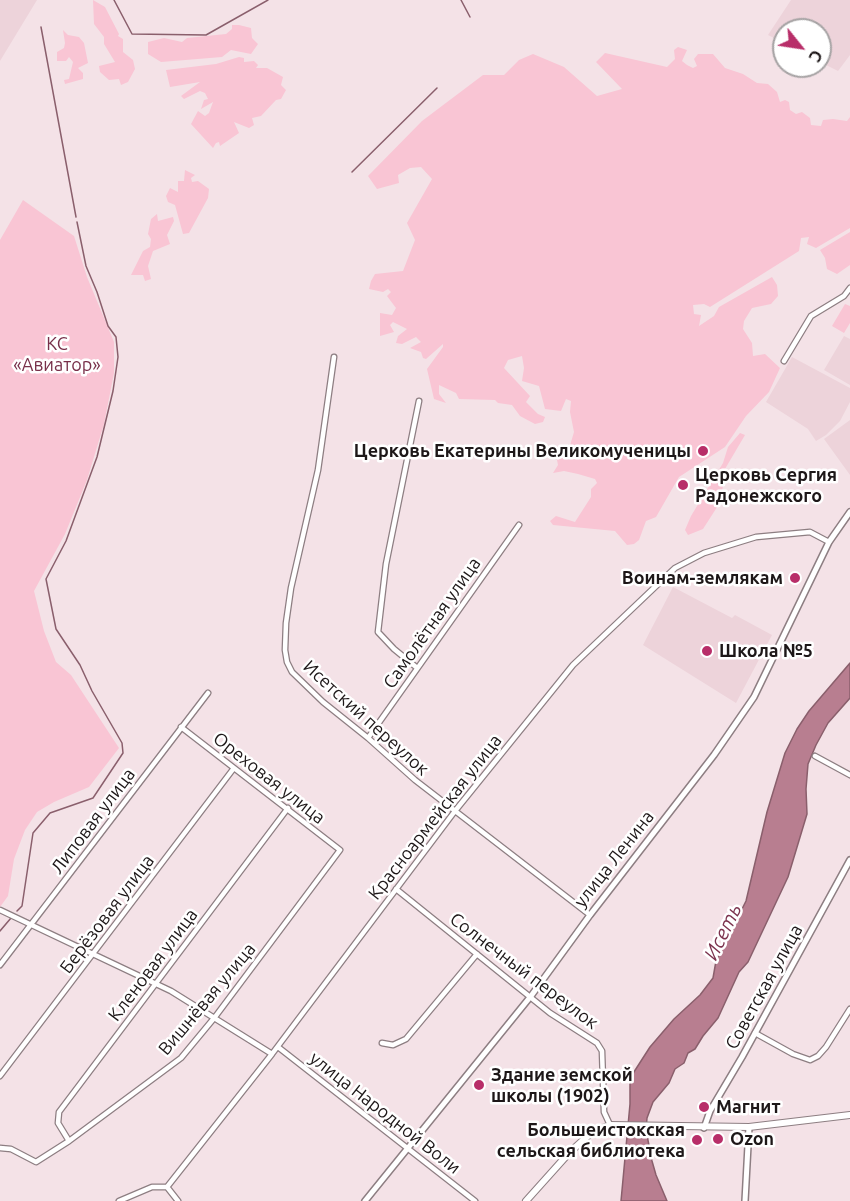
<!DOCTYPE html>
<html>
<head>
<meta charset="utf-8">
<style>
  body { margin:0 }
  #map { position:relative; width:850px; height:1201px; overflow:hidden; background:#f4e2e7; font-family:Ubuntu,sans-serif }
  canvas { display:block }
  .north { position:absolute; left:772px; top:18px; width:60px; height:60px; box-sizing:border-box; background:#fff; border:2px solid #a5a2a3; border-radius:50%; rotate:120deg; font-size:16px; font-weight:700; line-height:24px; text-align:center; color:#1d1718 }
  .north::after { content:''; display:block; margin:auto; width:21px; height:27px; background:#b82e69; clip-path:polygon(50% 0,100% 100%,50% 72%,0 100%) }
</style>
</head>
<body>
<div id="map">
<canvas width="850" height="1201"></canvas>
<div class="north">С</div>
</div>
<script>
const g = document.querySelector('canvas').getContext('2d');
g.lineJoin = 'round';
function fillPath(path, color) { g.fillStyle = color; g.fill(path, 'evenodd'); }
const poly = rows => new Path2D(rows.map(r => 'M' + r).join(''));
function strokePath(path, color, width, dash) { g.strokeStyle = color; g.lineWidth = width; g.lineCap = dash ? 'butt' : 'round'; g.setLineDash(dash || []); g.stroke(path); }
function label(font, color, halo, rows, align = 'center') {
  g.font = font + ' Ubuntu,sans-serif'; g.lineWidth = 5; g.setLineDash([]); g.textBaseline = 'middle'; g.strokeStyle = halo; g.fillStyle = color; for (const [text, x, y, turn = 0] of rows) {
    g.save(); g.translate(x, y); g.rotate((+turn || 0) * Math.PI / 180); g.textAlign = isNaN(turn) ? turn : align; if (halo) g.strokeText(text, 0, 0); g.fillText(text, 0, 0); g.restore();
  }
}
const built = poly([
  [0,0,37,0,0,61],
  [791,0,850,0,850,55,838,71,820,62,820,30,784,30,784,43,768,35],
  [844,336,850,339,850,385,824,370],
  [792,357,850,388,850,402,840,421,826,435,816,441,808,429,766,402],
  [850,420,850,475,824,439],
  [673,587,732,618,735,615,772,635,736,703,643,645]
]);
const green = poly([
  [93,0,105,7,119,34,118,36,123,39,123,52,133,60,135,69,128,82,121,85,119,79,109,80,100,72,99,66,115,62,104,44,104,37,94,24],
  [232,25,239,25,251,28,252,38,258,44,251,54,231,50,222,57,161,62,148,54,148,42,164,38,182,42,187,38,226,34,232,29],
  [63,30,68,35,79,37,84,43,88,63,78,68,83,73,83,79,65,84,64,80,69,79,73,62,69,57,66,61,57,61,57,52,64,48,65,43],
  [678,47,687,50,682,61,687,65,693,68,697,66,694,59,698,54,713,54,725,68,743,74,757,83,768,84,777,92,780,102,785,100,789,102,790,110,796,114,802,112,810,118,811,125,821,126,823,120,833,119,847,121,850,117,850,228,816,248,807,244,809,237,801,238,799,251,710,307,704,304,693,305,694,314,701,315,699,326,714,316,719,307,772,277,777,285,778,296,771,304,752,308,744,321,743,329,752,343,753,356,765,354,780,368,769,392,746,416,725,447,679,477,656,517,646,521,639,540,634,544,627,545,615,531,553,525,550,521,556,516,575,522,591,497,591,489,597,483,595,479,578,474,564,471,553,473,558,465,557,460,569,449,574,432,570,412,571,401,566,399,561,411,545,409,539,386,522,381,524,368,522,356,508,360,504,368,530,396,526,402,538,414,545,417,543,422,535,424,520,416,512,405,498,403,495,400,459,399,456,393,439,385,439,394,446,403,434,399,427,369,443,347,443,344,426,359,423,358,421,352,410,348,421,342,416,337,402,344,396,343,398,336,407,329,393,322,390,325,394,332,380,336,380,313,392,315,396,308,387,296,391,292,388,289,383,292,369,289,371,281,375,274,403,271,415,240,407,223,432,179,421,167,410,168,398,175,399,183,377,189,368,176,422,121,483,75,504,75,519,60,533,54,564,67,597,96,622,89,596,62,605,53,667,67,675,59,674,50],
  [239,57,244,58,244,62,254,61,258,65,256,68,267,68,283,77,281,85,286,90,281,99,276,100,261,116,252,118,254,125,249,128,234,122,239,133,220,146,219,142,216,143,213,148,191,124,198,111,205,116,209,113,213,102,201,109,204,100,208,99,205,93,200,91,184,99,181,96,200,82,170,87,166,70,216,64],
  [185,170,195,175,191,178,192,182,198,181,209,189,208,198,189,233,183,234,175,205,168,202,166,196,170,188,178,192,178,181,184,181],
  [23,200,74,236,87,277,114,342,114,373,104,424,87,480,65,534,34,591,44,631,56,662,71,675,119,748,89,787,54,802,37,812,25,830,14,859,8,896,0,907,0,240],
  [157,214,158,221,173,217,174,221,167,235,170,244,153,251,148,266,151,279,145,281,143,275,131,275,143,251,150,247,151,239,148,234,151,219],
  [850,232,850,265,837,274,827,269,825,258,820,250],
  [845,304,850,306,850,323,844,333,832,326],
  [740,433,745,435,725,469,721,501,703,529,688,535,685,530,691,516,723,463,728,447]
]);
const water = poly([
  [850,663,850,698,828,723,816,745,808,764,806,789,807,814,788,877,748,962,739,972,718,1018,703,1036,695,1049,688,1053,684,1063,675,1069,669,1083,653,1102,647,1118,646,1130,652,1161,656,1175,667,1201,621,1201,630,1104,630,1084,632,1075,650,1047,674,1019,700,995,713,978,716,961,746,901,767,812,785,753,797,729,809,711,850,663]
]);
const stream = poly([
  [114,0,132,34,206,35,268,0],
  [461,0,470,17],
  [41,27,76,217],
  [352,172,437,88],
  [17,911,22,906,33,833,50,813,93,798,123,753,122,743,92,691,80,665,56,629,46,579,66,541,97,457,113,391,118,357,116,337,108,326,97,292,86,266,77,222],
  [0,931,11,918]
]);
const minor = poly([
  [334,357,318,470,291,588,286,623,285,650,287,662,292,672,323,702,368,738,415,780,590,915],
  [784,361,811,316,844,296,850,288],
  [416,667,394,649,378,632,386,564,419,401],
  [368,738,519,525],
  [815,756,850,775],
  [396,889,550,1013,597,1043,602,1051,604,1112,610,1125],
  [0,910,171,991,272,1054],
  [0,965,208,693],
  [755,1033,793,1054,810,1060,818,1056,826,1047,850,1009],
  [382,1043,393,1045,406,1039,477,954],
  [278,1047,475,1201],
  [0,1076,234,768],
  [69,1141,58,1123,59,1112,288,808],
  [0,1148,11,1149,36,1162,69,1141,181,1058,215,1017,340,850,181,727],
  [167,1187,178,1201],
  [119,1201,152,1187,167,1187,272,1054,455,811,573,665,675,568,704,553,756,537,810,532,829,542]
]);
const tertiary = poly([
  [704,1128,710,1111,742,1057,850,860],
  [365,1201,531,996,590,915,714,755,754,697,829,542,850,512],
  [745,1201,749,1127]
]);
const secondary = poly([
  [526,1201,569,1153,590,1134,610,1125,749,1127,850,1115]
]);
const markers = [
  [703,451,6,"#b82e69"],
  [683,485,6,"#b82e69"],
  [795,578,6,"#b82e69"],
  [707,651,6,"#b82e69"],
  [479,1085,6,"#b82e69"],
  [704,1107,6,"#b82e69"],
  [718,1139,6,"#b82e69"],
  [697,1140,6,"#b82e69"]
];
const parkNames = [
  ["КС",57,344],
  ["«Авиатор»",57,365]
];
const poiNames = [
  ["Церковь Екатерины Великомученицы",691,451,"right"],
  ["Церковь Сергия",695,475],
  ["Радонежского",695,496],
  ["Воинам-землякам",783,578,"right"],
  ["Школа №5",719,651],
  ["Здание земской",491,1075],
  ["школы (1902)",491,1096],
  ["Магнит",716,1107],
  ["Большеистокская",685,1130,"right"],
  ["сельская библиотека",685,1151,"right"],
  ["Ozon",730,1139]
];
const streetNames = [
  ["Самолётная улица",432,623,-55],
  ["Исетский переулок",366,718,42],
  ["Ореховая улица",269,778,38],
  ["Красноармейская улица",435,817,-52],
  ["Липовая улица",93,821,-53],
  ["улица Ленина",614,859,-52],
  ["Берёзовая улица",107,914,-53],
  ["Кленовая улица",153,965,-53],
  ["Солнечный переулок",524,971,37],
  ["Советская улица",764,987,-61],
  ["Вишнёвая улица",207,999,-50],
  ["улица Народной Воли",385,1113,38]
];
const waterNames = [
  ["Исеть",723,932,-64]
];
fillPath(built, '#edd3da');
fillPath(green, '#f9c5d4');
fillPath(water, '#b87e90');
strokePath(water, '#8a5f6c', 1.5);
strokePath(stream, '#8a5f6c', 1.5);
strokePath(minor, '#8d7e82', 7);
strokePath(tertiary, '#8d7e82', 8);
strokePath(secondary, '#8d7e82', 8);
strokePath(minor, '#fff', 4.5);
strokePath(tertiary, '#fff', 5);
strokePath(secondary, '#fff', 6);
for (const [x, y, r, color] of markers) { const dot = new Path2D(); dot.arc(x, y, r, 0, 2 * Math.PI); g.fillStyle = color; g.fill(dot); strokePath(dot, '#fff', 2); }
label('18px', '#78304a', '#fff', parkNames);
label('bold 18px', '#1d1718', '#fff', poiNames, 'left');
label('18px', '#1d1718', '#fff', streetNames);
label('italic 20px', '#7c334e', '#fff', waterNames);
</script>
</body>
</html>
